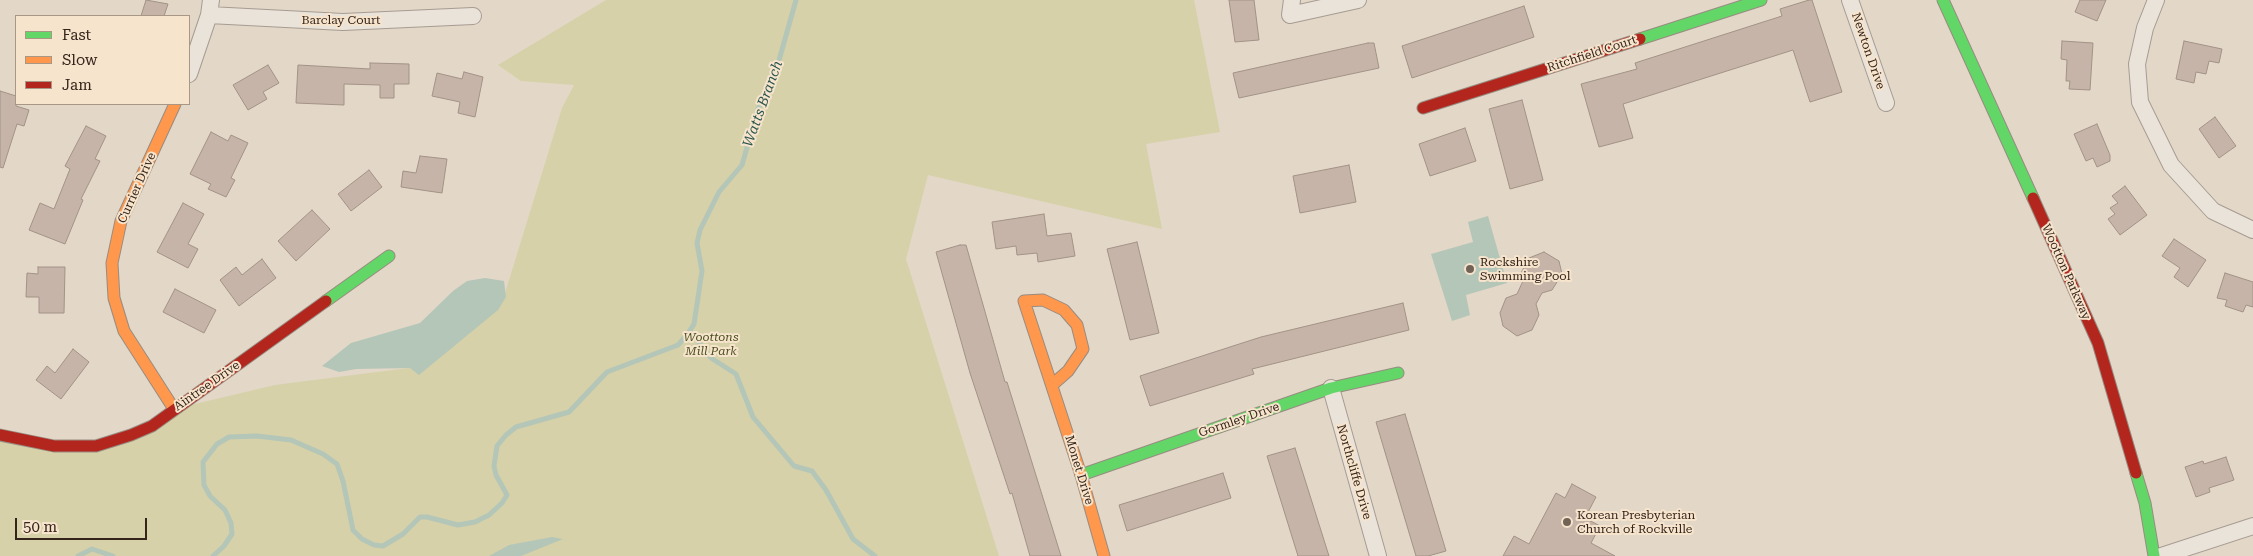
<!DOCTYPE html>
<html>
<head>
<meta charset="utf-8">
<style>
  body { margin:0 }
  #map { position:relative; width:2253px; height:556px; overflow:hidden; background:#e3d7c7; font-family:"Roboto Serif",serif }
  canvas { display:block }
  .legend { position:absolute; left:15px; top:15px; width:175px; height:90px; box-sizing:border-box; background:#f6e4cc; border:1px solid #a99785; margin:0; padding:6px 9px; list-style:none; font-size:15px; color:#35241b }
  .legend li { display:flex; align-items:center; gap:10px; height:25px }
  .legend b { width:25px; border:1px solid #a99785 }
  .scale { position:absolute; left:15px; top:518px; width:132px; height:22px; box-sizing:border-box; border:2px solid #35241b; border-top:0; padding-left:6px; font-size:15px; line-height:18px; white-space:nowrap; color:#35241b; -webkit-text-stroke:4px #f6e4cc; paint-order:stroke }
</style>
</head>
<body>
<div id="map">
<canvas width="2253" height="556"></canvas>
<ul class="legend">
<li><b style="height:6px;background:#63d668"></b>Fast</li>
<li><b style="height:6px;background:#ff974d"></b>Slow</li>
<li><b style="height:6px;background:#b3261e"></b>Jam</li>
</ul>
<div class="scale">50 m</div>
</div>
<script>
const g = document.querySelector('canvas').getContext('2d');
g.lineJoin = 'round';
function fillPath(path, color) { g.fillStyle = color; g.fill(path, 'evenodd'); }
const poly = rows => new Path2D(rows.map(r => 'M' + r).join(''));
function strokePath(path, color, width, dash) { g.strokeStyle = color; g.lineWidth = width; g.lineCap = dash ? 'butt' : 'round'; g.setLineDash(dash || []); g.stroke(path); }
function label(font, color, halo, rows, align = 'center') {
  g.font = font + ' "Roboto Serif",serif'; g.lineWidth = 4; g.setLineDash([]); g.textBaseline = 'middle'; g.strokeStyle = halo; g.fillStyle = color; for (const [text, x, y, turn = 0] of rows) {
    g.save(); g.translate(x, y); g.rotate((+turn || 0) * Math.PI / 180); g.textAlign = isNaN(turn) ? turn : align; if (halo) g.strokeText(text, 0, 0); g.fillText(text, 0, 0); g.restore();
  }
}
const green = poly([
  [606,0,1194,0,1220,132,1146,144,1162,229,928,175,906,259,999,556,0,556,0,435,96,446,174,409,275,385,424,366,502,303,562,108,574,85,521,81,498,65]
]);
const water = poly([
  [1488,216,1507,283,1466,295,1470,315,1452,321,1431,254,1473,242,1468,222],
  [485,278,504,281,506,297,498,310,419,375,410,368,356,369,339,372,322,366,351,343,420,323,453,291,467,281],
  [552,537,563,539,521,556,489,556,509,545]
]);
const stream = poly([
  [690,331,711,358,736,374,753,417,794,466,812,471,826,490,853,539,875,556],
  [78,556,92,549,113,556],
  [213,556,224,546,232,534,231,523,225,510,210,496,204,485,203,462,217,444,229,437,257,436,291,440,323,454,337,464,343,481,353,530,362,539,374,545,383,546,403,534,420,517,427,517,458,525,475,522,489,515,502,503,507,495,496,475,494,466,497,446,506,435,516,427,569,412,607,372,678,345,687,335,694,324,702,271,697,243,700,230,719,192,742,165,758,109,776,71,796,0]
]);
const building = poly([
  [146,0,168,4,164,16,141,16,146,0],
  [1229,0,1254,0,1259,40,1235,42,1229,0],
  [1809,0,1812,0,1842,92,1810,102,1793,50,1623,104,1633,138,1599,147,1581,84,1637,69,1635,63,1782,16,1780,9,1809,0],
  [2080,0,2106,0,2097,21,2075,12,2080,0],
  [1524,6,1534,37,1412,78,1402,46,1524,6],
  [2062,41,2093,43,2090,90,2069,89,2070,81,2066,81,2067,60,2061,59,2062,41],
  [2184,41,2222,49,2219,63,2209,61,2206,74,2196,72,2194,83,2176,79,2184,41],
  [1368,43,1374,43,1379,68,1239,98,1233,73,1368,43],
  [370,63,409,64,409,84,394,84,394,98,380,98,380,85,344,84,344,105,296,103,298,65,370,69,370,63],
  [268,65,279,83,263,92,267,99,248,110,233,85,268,65],
  [464,72,483,77,475,117,458,113,460,102,432,96,437,73,462,79,464,72],
  [0,91,16,96,16,106,29,110,24,126,17,124,3,168,0,167,0,91],
  [1522,100,1543,180,1510,189,1489,109,1522,100],
  [2215,117,2236,146,2219,158,2199,129,2215,117],
  [2097,124,2110,155,2110,161,2097,167,2093,158,2086,161,2074,134,2097,124],
  [86,126,106,136,95,159,100,161,81,199,83,200,65,244,29,230,40,203,54,209,70,169,65,166,86,126],
  [1465,128,1476,161,1430,176,1419,144,1465,128],
  [211,132,228,141,231,135,248,143,231,178,235,180,226,197,208,189,211,184,190,174,211,132],
  [420,156,447,159,442,193,401,187,403,171,416,173,420,156],
  [1349,165,1356,202,1300,213,1293,176,1349,165],
  [369,170,382,187,351,211,338,194,369,170],
  [2125,186,2147,215,2120,235,2108,219,2115,214,2110,208,2118,203,2112,196,2125,186],
  [183,203,204,214,188,244,198,249,188,268,157,252,183,203],
  [312,210,330,229,296,261,278,241,312,210],
  [1044,214,1047,236,1071,233,1075,256,1038,262,1037,253,1017,255,1016,246,996,249,992,222,1044,214],
  [2174,239,2206,260,2188,287,2174,277,2180,268,2162,256,2174,239],
  [1137,242,1159,333,1130,340,1107,249,1137,242],
  [960,245,966,245,1005,382,1007,382,1061,556,1030,556,1012,493,1010,494,970,373,936,252,960,245],
  [1544,252,1559,261,1562,274,1552,290,1542,293,1536,304,1539,315,1532,330,1517,336,1503,326,1500,313,1506,298,1517,294,1523,281,1521,273,1529,258,1544,252],
  [262,259,276,278,239,306,220,280,236,267,242,275,262,259],
  [38,267,65,267,64,313,39,313,39,297,26,297,27,273,38,274,38,267],
  [2225,273,2253,282,2253,307,2246,305,2243,312,2225,306,2227,300,2217,298,2225,273],
  [175,289,216,310,204,333,163,312,175,289],
  [1403,303,1409,330,1252,369,1254,374,1150,406,1140,376,1261,337,1403,303],
  [73,349,89,362,61,399,36,380,47,366,55,373,73,349],
  [1405,414,1446,551,1428,556,1416,556,1376,422,1405,414],
  [1295,448,1329,556,1298,556,1267,456,1295,448],
  [2226,457,2234,480,2209,488,2210,492,2196,497,2185,467,2203,461,2204,464,2226,457],
  [1223,473,1231,498,1127,531,1119,505,1223,473],
  [1572,484,1596,497,1585,518,1600,526,1591,543,1615,556,1503,556,1514,536,1529,544,1556,493,1565,498,1572,484]
]);
const street = poly([
  [1292,0,1290,15,1358,0],
  [1850,0,1886,103],
  [2156,0,2145,28,2137,64,2140,102,2171,165,2213,211,2253,230],
  [209,15,343,22,473,16],
  [189,74,209,15,211,0],
  [1331,388,1378,556],
  [2161,556,2253,526]
]);
const fast = poly([
  [1943,0,2033,198],
  [1640,39,1761,0],
  [326,301,389,256],
  [2136,473,2145,503,2154,556],
  [1081,475,1331,388,1398,373]
]);
const slow = poly([
  [1052,385,1068,371,1083,349,1077,325,1064,310,1043,300,1024,301,1081,475,1104,556],
  [174,409,124,331,114,298,112,263,121,221,175,104]
]);
const jam = poly([
  [1423,108,1640,39],
  [2033,198,2098,343,2136,473],
  [0,435,54,446,96,446,131,435,152,426,326,301]
]);
const markers = [
  [1470,269,5,"#726357"],
  [1567,522,5,"#726357"]
];
const streetNames = [
  ["Barclay Court",341,20],
  ["Newton Drive",1868,51,71],
  ["Ritchfield Court",1592,54,-18],
  ["Currier Drive",137,188,-66],
  ["Wootton Parkway",2066,272,66],
  ["Aintree Drive",207,386,-35],
  ["Gormley Drive",1239,420,-19],
  ["Monet Drive",1079,470,73],
  ["Northcliffe Drive",1354,472,74]
];
const poiNames = [
  ["Rockshire",1480,262],
  ["Swimming Pool",1480,276],
  ["Korean Presbyterian",1577,515],
  ["Church of Rockville",1577,529]
];
const parkNames = [
  ["Woottons",711,337],
  ["Mill Park",711,351]
];
const waterNames = [
  ["Watts Branch",763,104,-70]
];
fillPath(green, '#d6d1a9');
fillPath(water, '#b4c6b8');
strokePath(stream, '#b4c6b8', 5);
fillPath(building, '#c6b4a8');
strokePath(building, '#a29287', 1);
strokePath(street, '#a79c92', 18);
strokePath(fast, '#978c81', 13);
strokePath(slow, '#978c81', 13);
strokePath(jam, '#978c81', 13);
strokePath(street, '#eae3da', 16);
strokePath(fast, '#63d668', 11);
strokePath(slow, '#ff974d', 11);
strokePath(jam, '#b3261e', 11);
for (const [x, y, r, color] of markers) { const dot = new Path2D(); dot.arc(x, y, r, 0, 2 * Math.PI); g.fillStyle = color; g.fill(dot); strokePath(dot, '#f6e4cc', 2); }
label('12px', '#35241b', '#f6e4cc', streetNames);
label('12px', '#35241b', '#f6e4cc', poiNames, 'left');
label('italic 12px', '#4b5121', '#f6e4cc', parkNames);
label('italic 14px', '#2a554d', '#f6e4cc', waterNames);
</script>
</body>
</html>
